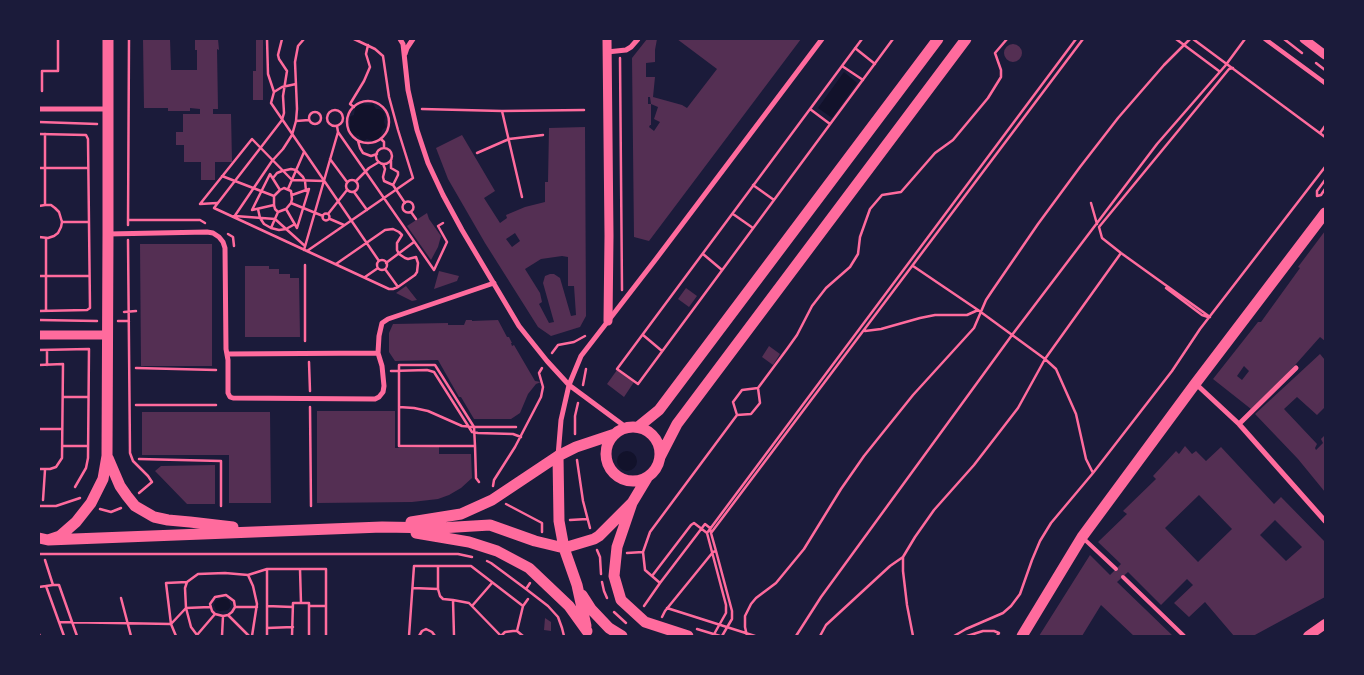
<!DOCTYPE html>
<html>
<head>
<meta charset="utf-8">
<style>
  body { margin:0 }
  #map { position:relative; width:1364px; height:675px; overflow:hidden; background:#1b1b3a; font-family:"Nunito Sans",sans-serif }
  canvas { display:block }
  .frame { position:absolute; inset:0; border:40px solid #1b1b3a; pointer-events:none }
</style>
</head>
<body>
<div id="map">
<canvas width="1364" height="675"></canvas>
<div class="frame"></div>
</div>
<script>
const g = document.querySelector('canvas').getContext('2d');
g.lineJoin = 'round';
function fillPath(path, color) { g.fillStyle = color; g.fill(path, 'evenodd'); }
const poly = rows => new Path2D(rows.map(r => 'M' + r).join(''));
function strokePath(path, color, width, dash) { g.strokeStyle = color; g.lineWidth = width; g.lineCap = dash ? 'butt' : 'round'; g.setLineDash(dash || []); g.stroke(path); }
const water = poly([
  [844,72,857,83,832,118,818,108],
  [360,104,369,105,373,104,376,109,379,109,384,112,385,118,384,122,386,127,382,130,381,135,377,140,372,141,367,139,364,141,361,140,359,136,354,135,350,131,350,118,351,116,354,115,355,108],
  '617 461a10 10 0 1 1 20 0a10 10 0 1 1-20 0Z',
  [222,598,229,600,231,606,228,610,220,611,216,610,214,605,215,601]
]);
const building = poly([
  [143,39,170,39,171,70,197,70,197,50,195,50,195,39,218,39,219,50,217,49,218,109,213,109,213,114,231,114,232,162,215,162,215,180,201,180,201,162,184,162,184,145,176,145,176,132,183,132,183,114,200,114,200,109,190,108,190,111,168,111,168,108,144,108],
  [256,39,263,39,263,100,253,100,253,71,256,71],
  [647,39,657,39,655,50,655,62,646,63,646,77,655,77,653,97,682,105,687,108,717,69,677,39,801,39,649,241,634,237,632,58],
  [648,97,650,97,651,104,658,107,654,119,660,122,654,131,649,127,650,125,651,125,651,104,648,104],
  '1004 53a9 9 0 1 1 18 0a9 9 0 1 1-18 0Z',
  [585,127,586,316,580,327,551,336,538,327,485,243,448,179,436,148,462,135,495,191,484,198,500,223,507,218,506,215,525,207,545,202,545,182,548,182,549,128],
  [515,233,520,241,512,247,506,239],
  [562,256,568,257,568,286,574,286,576,315,571,316,560,278,554,274,550,274,545,276,543,283,554,322,549,323,539,304,542,302,540,293,525,269,541,259],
  [427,213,429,219,441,236,438,247,431,260,407,226],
  [1325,231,1325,341,1320,337,1288,373,1251,409,1213,379,1258,322,1261,322,1300,268,1298,267],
  [1244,366,1249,371,1242,380,1237,376],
  [140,244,212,244,212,366,141,366],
  [245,266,269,266,269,269,279,269,279,274,290,274,290,278,299,278,300,337,245,337],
  [439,271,459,276,457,281,434,289],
  [406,286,417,300,412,301,396,293],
  [686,288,697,296,689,307,678,299],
  [466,320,472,320,472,321,498,320,507,337,509,337,512,343,511,343,512,346,514,345,535,381,541,382,536,384,528,394,520,413,511,419,474,419,461,397,459,397,438,360,395,361,389,352,389,333,393,324,448,323,448,325,464,325],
  [769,346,780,354,773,365,762,357],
  [1320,354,1325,360,1325,407,1317,415,1297,397,1284,409,1317,444,1315,448,1316,450,1323,443,1321,439,1325,435,1325,492,1298,459,1255,414],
  [617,370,634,382,624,397,607,384],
  [317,411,395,411,395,448,439,447,439,454,471,454,472,478,461,488,449,495,438,499,412,502,317,503],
  [142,412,270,412,271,503,229,503,229,455,142,455],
  [1185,446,1192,454,1196,451,1206,461,1221,447,1274,504,1281,497,1325,542,1325,597,1253,636,1234,636,1205,602,1189,617,1174,603,1193,585,1187,579,1161,605,1128,572,1117,582,1173,636,1134,636,1101,605,1082,636,1039,636,1090,555,1110,575,1121,564,1098,542,1127,514,1123,511,1156,479,1153,476,1176,451,1179,454],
  [1199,495,1232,529,1198,562,1165,528],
  [1275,520,1302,547,1286,561,1260,535],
  [215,465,215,504,187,504,155,471,161,466],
  [545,618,551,622,551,631,544,630]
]);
const path = poly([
  [267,39,268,74,274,92,271,103,379,261],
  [282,39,278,55,279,59,287,71,283,96,284,113,282,120,214,208,389,289,393,289,398,287,415,275,417,272,418,263,416,257,408,259,405,258,399,254,397,250,397,243,402,235,399,232,393,229,385,230,336,264],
  [862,39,617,369,638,384,893,39],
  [1176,39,1219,71],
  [1193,39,1325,137],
  [1284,39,1302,53],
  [855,48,875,64],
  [620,58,622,290],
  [1316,63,1325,70],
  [842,66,863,80],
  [42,91,42,71,58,71,58,39],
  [274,92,282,87,296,84],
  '347 122a21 21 0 1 1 42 0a21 21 0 1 1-42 0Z',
  [354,107,350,104,364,81,370,67,366,54,368,45],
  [422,109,502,111,584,110],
  [810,109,830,124],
  '327 118a8 8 0 1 1 16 0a8 8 0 1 1-16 0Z',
  [502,111,522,197],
  '309 118a6 6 0 1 1 12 0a6 6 0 1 1-12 0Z',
  [296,121,309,120],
  [39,122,97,124],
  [338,132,434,270,447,242,438,226,443,223],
  [1320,133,1325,126],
  [39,134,86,135,88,139,90,308,87,310,39,311],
  [45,134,45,205],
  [381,139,384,142,384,148],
  [358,141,360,148,363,153,371,156,377,154],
  '376 156a8 8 0 1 1 16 0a8 8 0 1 1-16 0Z',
  [477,153,509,139,543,135],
  [330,159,347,182],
  [391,161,391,168,398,172,398,175,393,185,405,203],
  [383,164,385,169,383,177,384,181,393,185],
  [39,168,88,168],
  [222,176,274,196],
  [273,178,277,173,282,171,291,169,296,170,303,177,305,181,306,191],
  '346 186a6 6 0 1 1 12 0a6 6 0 1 1-12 0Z',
  [1325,180,1317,191,1317,196,1321,195,1325,189],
  [356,181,369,168,379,162],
  [753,185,774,200],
  [284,188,291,191,292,199,291,203,286,209,278,212,275,209,274,205,274,196,280,190,284,188],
  [288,189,304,152],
  [354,192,367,210],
  '402.5 207a5.5 5.5 0 1 1 11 0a5.5 5.5 0 1 1-11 0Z',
  [291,203,323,216],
  [1091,203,1097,224],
  [200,204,252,139,292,180,324,181],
  [200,204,217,203],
  [274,205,252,210,270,174,280,190],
  [39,206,45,205,51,205,55,208,59,212,62,222,61,227,58,233,54,236,48,238,39,237],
  [258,209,260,218,264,224,271,228,279,230,286,229,295,224],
  [286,209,297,228,309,189,292,195],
  [411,212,416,219],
  '322.5 217a3.5 3.5 0 1 1 7 0a3.5 3.5 0 1 1-7 0Z',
  [328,214,347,190],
  [733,214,753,228],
  [235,216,275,219,305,246],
  [234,217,272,161,283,149,292,135,296,121,297,109,295,62,298,46,304,39],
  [330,219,344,225],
  [128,220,200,220,205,223],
  [63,222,89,222],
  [128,225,129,39],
  [271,228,278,212],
  [228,234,233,237,234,246],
  [128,240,130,453,133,461,148,476,152,482,139,493],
  [304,250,338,132,337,126],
  [307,251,413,178,398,130,389,97,383,56,375,49,354,39],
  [703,254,722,270],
  '377 265a5 5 0 1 1 10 0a5 5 0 1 1-10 0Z',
  [386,263,414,242],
  [305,265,305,341],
  [913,266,978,310,1045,359,1056,369,1076,414,1086,459,1093,473],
  [385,269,398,287],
  [39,276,89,276],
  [365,277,378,268],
  [1166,288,1202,315,1208,317],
  [46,311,46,238],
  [124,312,136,311],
  [1210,317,1121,253,1102,238,1099,227,1229,69,1233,68],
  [39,320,97,321],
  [118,321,129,321],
  [865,331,881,329,920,318,935,315,967,315,978,310],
  [643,335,662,351],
  [39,350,89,349,88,458,86,468,75,487],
  [552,353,558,345,574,342,585,336],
  [309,362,310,391],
  [39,365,63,364,62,458,56,467,50,469,39,469],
  [47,365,47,350],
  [136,368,216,370],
  [391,371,427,370,434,372,472,432,478,433,513,434,521,437],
  [583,385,586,369],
  [63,397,88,397],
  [136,405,216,405],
  [310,407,311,506],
  [399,407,414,408,428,411,462,426,474,427,516,427],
  [737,415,733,402,742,390,758,388],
  [39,429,62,429],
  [575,434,575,416,578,403],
  [62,446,88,446],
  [475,446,399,446,399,365,435,365,474,427,475,446,476,478,479,482],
  [139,459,221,461,221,506],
  [577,460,583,501,590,528],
  [493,486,494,480,515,447,541,397,543,387,539,373,542,368],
  [43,500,45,470],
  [506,504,542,523,542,532],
  [39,506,56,506,80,498],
  [100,509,111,512,121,508],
  [570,520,587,519],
  [707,533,1076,39],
  [597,550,600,557,601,574],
  [716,551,732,611,732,619,722,636],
  [643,552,650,532,737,415,751,414,760,403,758,388,787,349,797,335,812,306,826,288,850,267,858,254,860,237,870,209,882,195,901,192,935,153,953,140,988,98,1001,77,1001,70,995,53,1007,39],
  [627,553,643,552,645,570,660,583],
  [39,554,458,554,472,557],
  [487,561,491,563,526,589],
  [301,569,326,569,326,636],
  [248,575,253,586,257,604,252,636],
  [652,576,691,525,694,523,707,533,726,605,726,613,713,636],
  [187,582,185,588,186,608,191,627,197,635],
  [602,582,604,591,607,598],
  [530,583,526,589,548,606,558,617,562,628,564,636],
  [53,585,59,585,77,636],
  [46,586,64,636],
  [39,587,53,585,45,560],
  [413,588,438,589,440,596,443,599,453,600],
  [438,589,438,566],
  [121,598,131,636],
  [267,606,292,607],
  [309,606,326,606],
  [472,606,492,583],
  [644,606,660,583,705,524,710,528,711,533,1083,39],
  [235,607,234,601,226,595,215,597,210,604,212,611,215,614,223,616,228,615,232,612,235,607,257,607],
  [667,608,755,636],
  [614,612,626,623],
  [228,615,249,636],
  [662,617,665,611,713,552,716,551,711,533],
  [59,622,171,624,186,608,210,607],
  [267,628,293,627],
  [697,629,720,636],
  [517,631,523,606,528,599],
  [39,634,40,636],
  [197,635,215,614],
  [176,636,171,624,166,583,187,582,198,574,225,573,248,575,267,569],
  [222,636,223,616],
  [267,636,267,569,300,569,301,603],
  [292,636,293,603,309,603,309,636],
  [409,636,414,566,471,566,523,606],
  [419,636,422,631,426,629,432,632,435,636],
  [454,636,453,600,469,603,501,636],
  [501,636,505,632,513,631,517,631,523,636],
  [747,636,745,627,745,616,751,604,756,598,776,583,804,549,841,489,864,456,913,395,974,328,986,300,992,291,1038,224,1080,167,1118,118,1164,65,1190,39],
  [796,636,821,597,1012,335,1157,144,1225,66,1245,39],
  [820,636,826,625,890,566,903,557],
  [913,636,907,605,903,571,903,557,915,537,934,510,974,465,1018,408,1045,359,1121,253],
  [954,636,966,629,1003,613,1011,606,1020,594,1032,560,1040,541,1051,523,1093,473,1172,371,1200,329,1325,167],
  [967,636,983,631,994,631,999,633,997,636]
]);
const service = poly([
  [1083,538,1116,569],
  [1123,577,1184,636]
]);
const pedestrian = poly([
  [1265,39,1325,83]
]);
const minor = poly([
  [400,39,403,44,408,90,417,130,428,163,443,195,462,230,519,326,547,361,569,385,627,428],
  [607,52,626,50,631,47,638,39],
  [405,54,407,48,413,39],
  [39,109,108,109],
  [108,234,207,232,213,233,219,237,223,242,225,248,226,349,228,360,228,393,230,397,233,398,375,399,379,397,383,392,384,386,382,366,378,353,379,336,382,323,388,319,494,283],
  [227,354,378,353],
  [1196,384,1239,424,1325,521],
  [1239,424,1296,368],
  [558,456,561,420,569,385,581,356,656,259,822,39]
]);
const tertiary = poly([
  [607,39,609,236,608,321],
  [1304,39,1325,55],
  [39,335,107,335]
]);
const secondary = poly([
  [1308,636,1325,624]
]);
const primary = poly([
  [638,427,659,410,938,39],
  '606 454a27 27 0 1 1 54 0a27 27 0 1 1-54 0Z',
  [558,456,559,521,564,548,577,585,586,626],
  [660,457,677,424,966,39],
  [108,458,120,486,127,496,135,506,154,517,168,520,190,522,233,527],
  [647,478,632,503,617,547,614,576,621,600,645,622,688,636],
  [411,522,461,514,492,500,558,456,576,447,615,434],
  [416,533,469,542,497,551,529,568,569,606,587,631],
  [39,538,48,540,60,536,76,522,91,503,103,479,107,456,108,234,108,39],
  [48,540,382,527,440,528,490,525,535,541,564,548,594,539,599,536,632,503],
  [582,595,591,609,609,628,622,636],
  [1022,636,1082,537,1195,384,1325,213]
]);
fillPath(water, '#12122b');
fillPath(building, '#542f53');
strokePath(path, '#ff6b9d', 2.5);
strokePath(service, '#ff6b9d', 4);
strokePath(pedestrian, '#ff6b9d', 4.5);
strokePath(minor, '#ff6b9d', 5);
strokePath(tertiary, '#ff6b9d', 9);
strokePath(secondary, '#ff6b9d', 10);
strokePath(primary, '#ff6b9d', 11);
</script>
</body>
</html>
